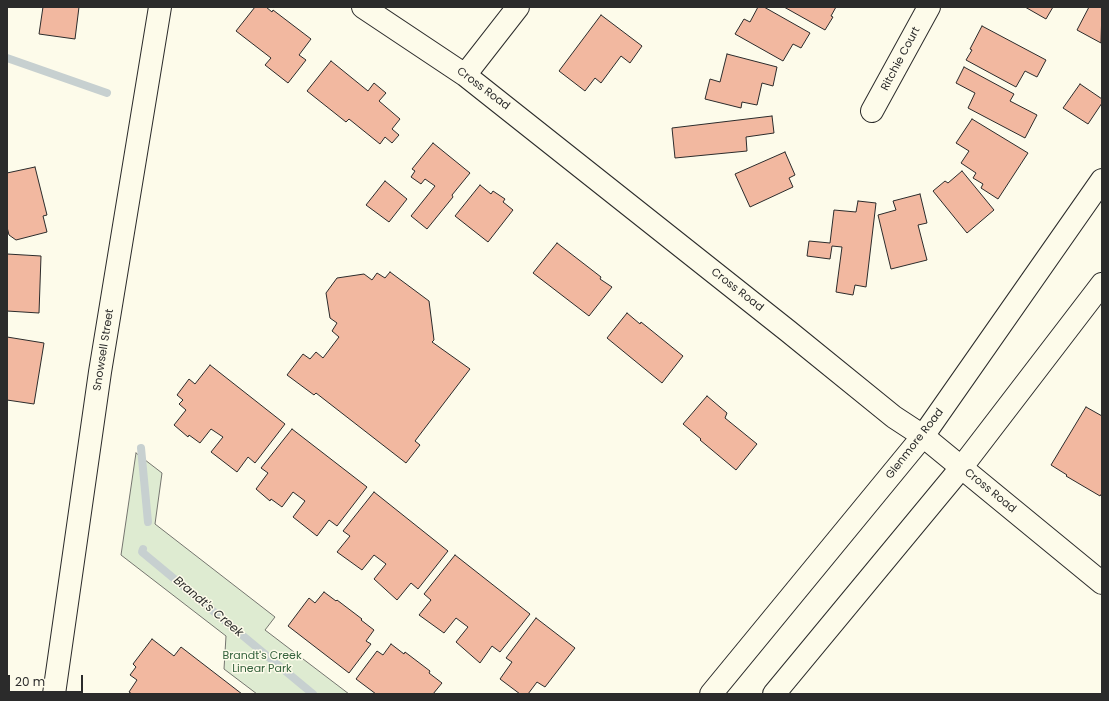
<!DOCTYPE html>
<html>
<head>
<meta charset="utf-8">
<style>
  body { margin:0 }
  #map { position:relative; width:1109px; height:701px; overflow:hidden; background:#fdfbea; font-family:Poppins,sans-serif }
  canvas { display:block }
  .frame { position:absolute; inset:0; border:8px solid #2b2b2b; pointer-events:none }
  .scale { position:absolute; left:8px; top:675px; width:75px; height:18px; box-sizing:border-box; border:2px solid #2b2b2b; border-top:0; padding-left:5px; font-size:12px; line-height:14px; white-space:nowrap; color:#2b2b2b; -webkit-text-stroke:3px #fdfbea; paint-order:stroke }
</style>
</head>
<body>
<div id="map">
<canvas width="1109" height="701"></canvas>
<div class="frame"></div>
<div class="scale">20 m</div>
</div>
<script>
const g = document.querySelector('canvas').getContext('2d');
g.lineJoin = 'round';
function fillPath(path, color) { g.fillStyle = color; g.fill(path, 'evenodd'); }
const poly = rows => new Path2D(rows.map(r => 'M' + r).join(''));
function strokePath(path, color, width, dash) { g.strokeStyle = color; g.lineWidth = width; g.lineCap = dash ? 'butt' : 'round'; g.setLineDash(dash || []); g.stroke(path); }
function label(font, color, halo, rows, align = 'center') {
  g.font = font + ' Poppins,sans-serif'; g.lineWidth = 3; g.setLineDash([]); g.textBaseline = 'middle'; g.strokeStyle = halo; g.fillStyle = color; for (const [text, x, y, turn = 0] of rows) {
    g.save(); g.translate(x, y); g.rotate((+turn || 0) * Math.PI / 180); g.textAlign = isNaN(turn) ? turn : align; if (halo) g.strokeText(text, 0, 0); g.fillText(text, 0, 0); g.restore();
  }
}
const green = poly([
  [136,453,162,473,155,524,275,617,265,630,349,694,257,694,224,669,226,636,121,555,136,453]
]);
const stream = poly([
  [7,58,107,93],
  [141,448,148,522],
  [143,549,142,552,313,694]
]);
const building = poly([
  [43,7,79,7,75,39,39,34,43,7],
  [255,7,266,7,272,12,273,10,311,39,299,55,306,60,288,83,265,65,271,58,236,31,255,7],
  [758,7,764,7,810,33,801,48,793,44,783,61,735,34,744,19,750,22,758,7],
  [784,7,836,7,831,16,833,17,825,30,784,7],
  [1025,7,1053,7,1046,19,1025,7],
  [1089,7,1099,7,1102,8,1101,43,1077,30,1089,7],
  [601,15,642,46,630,63,621,56,601,83,595,78,585,91,559,71,601,15],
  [982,26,1046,60,1037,77,1025,71,1016,87,966,60,972,50,970,49,982,26],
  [727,54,777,67,773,86,762,83,757,105,742,102,741,108,705,99,710,79,720,82,727,54],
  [331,61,368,91,374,83,386,93,379,101,400,119,392,129,399,135,392,143,385,137,380,144,349,119,346,122,307,91,331,61],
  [964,67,1014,94,1010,101,1037,115,1025,138,968,108,975,93,956,83,964,67],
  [1080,84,1102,99,1102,103,1088,124,1063,108,1080,84],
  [772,116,774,133,746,137,747,151,675,158,672,128,772,116],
  [972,119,1028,153,998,199,981,188,983,184,973,178,976,173,961,163,969,151,956,143,972,119],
  [433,143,470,173,452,195,453,197,427,229,411,216,435,186,425,179,421,184,411,177,415,171,412,169,433,143],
  [785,152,795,175,789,178,793,187,750,207,735,174,785,152],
  [35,167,47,215,43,216,47,232,16,240,9,235,7,227,7,173,35,167],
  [962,171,994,210,967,233,933,191,945,181,948,183,962,171],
  [385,181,407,199,389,222,366,205,385,181],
  [480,185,491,194,493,191,505,199,503,202,513,210,488,242,455,216,480,185],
  [920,194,927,223,918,225,927,260,891,269,878,215,896,210,893,201,920,194],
  [858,201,876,203,866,287,855,285,853,295,836,292,842,247,832,246,830,259,807,256,809,241,830,243,834,210,856,212,858,201],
  [557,243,601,277,600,279,612,287,589,316,533,273,557,243],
  [7,254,41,256,39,313,7,311,7,254],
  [390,272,429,301,434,340,432,342,470,369,415,441,420,445,406,463,316,393,314,395,287,375,303,354,310,359,316,352,323,358,339,337,332,331,337,323,330,318,326,293,337,278,364,274,372,280,377,273,385,278,390,272],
  [627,313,640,324,641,322,683,356,662,383,607,338,627,313],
  [7,337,44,343,34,404,7,400,7,337],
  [210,365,285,424,255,463,248,457,237,472,211,452,223,437,211,429,200,443,189,435,188,437,174,425,186,410,179,404,183,400,177,395,189,379,195,384,210,365],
  [707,396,727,413,725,418,757,444,736,470,700,440,701,439,683,424,707,396],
  [1086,407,1102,416,1102,493,1100,496,1066,476,1067,475,1051,465,1086,407],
  [292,429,367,487,337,526,329,520,317,536,293,517,305,501,293,492,282,507,271,499,270,501,256,489,268,473,261,468,292,429],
  [374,492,448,551,418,589,411,583,397,600,374,579,386,564,374,555,362,570,337,552,350,536,343,531,374,492],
  [455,555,530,614,500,652,492,646,480,663,456,642,468,627,456,618,444,633,419,615,431,600,424,594,455,555],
  [324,592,336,601,337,600,362,619,361,620,374,630,366,641,371,644,349,673,288,626,309,598,315,603,324,592],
  [536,618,575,648,545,687,537,682,528,694,520,694,500,679,512,662,506,658,536,618],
  [152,639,174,656,181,647,242,694,132,694,129,692,137,680,130,675,136,667,133,664,152,639],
  [391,644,404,654,405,652,430,671,429,673,442,683,433,694,376,694,356,679,377,651,383,655,391,644]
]);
const minor = poly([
  [363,7,465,75,788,331,894,417,923,436,1102,583],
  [465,75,518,7],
  [872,111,929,7],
  [54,694,100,372,160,7]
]);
const major = poly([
  [711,694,923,436,1102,180],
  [774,694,961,468,1102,284]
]);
const streetNames = [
  ["Ritchie Court",901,59,-62],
  ["Cross Road",483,89,37],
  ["Cross Road",737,290,38],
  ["Snowsell Street",104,350,-81],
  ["Glenmore Road",915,444,-52],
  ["Cross Road",990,491,39]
];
const parkNames = [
  ["Brandt's Creek",262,656],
  ["Linear Park",262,669]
];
const waterNames = [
  ["Brandt's Creek",208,607,40]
];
fillPath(green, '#deebd1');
strokePath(green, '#74746e', 1);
strokePath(stream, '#c7d0d0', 8);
fillPath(building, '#f2b8a0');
strokePath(building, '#2b2b2b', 1);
strokePath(minor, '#2b2b2b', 24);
strokePath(major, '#2b2b2b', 24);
strokePath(minor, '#fdfbea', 22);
strokePath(major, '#fdfbea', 22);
label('11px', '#2b2b2b', '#fdfbea', streetNames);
label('11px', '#34623c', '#fdfbea', parkNames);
label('italic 12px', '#2b2b2b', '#fdfbea', waterNames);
</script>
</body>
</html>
